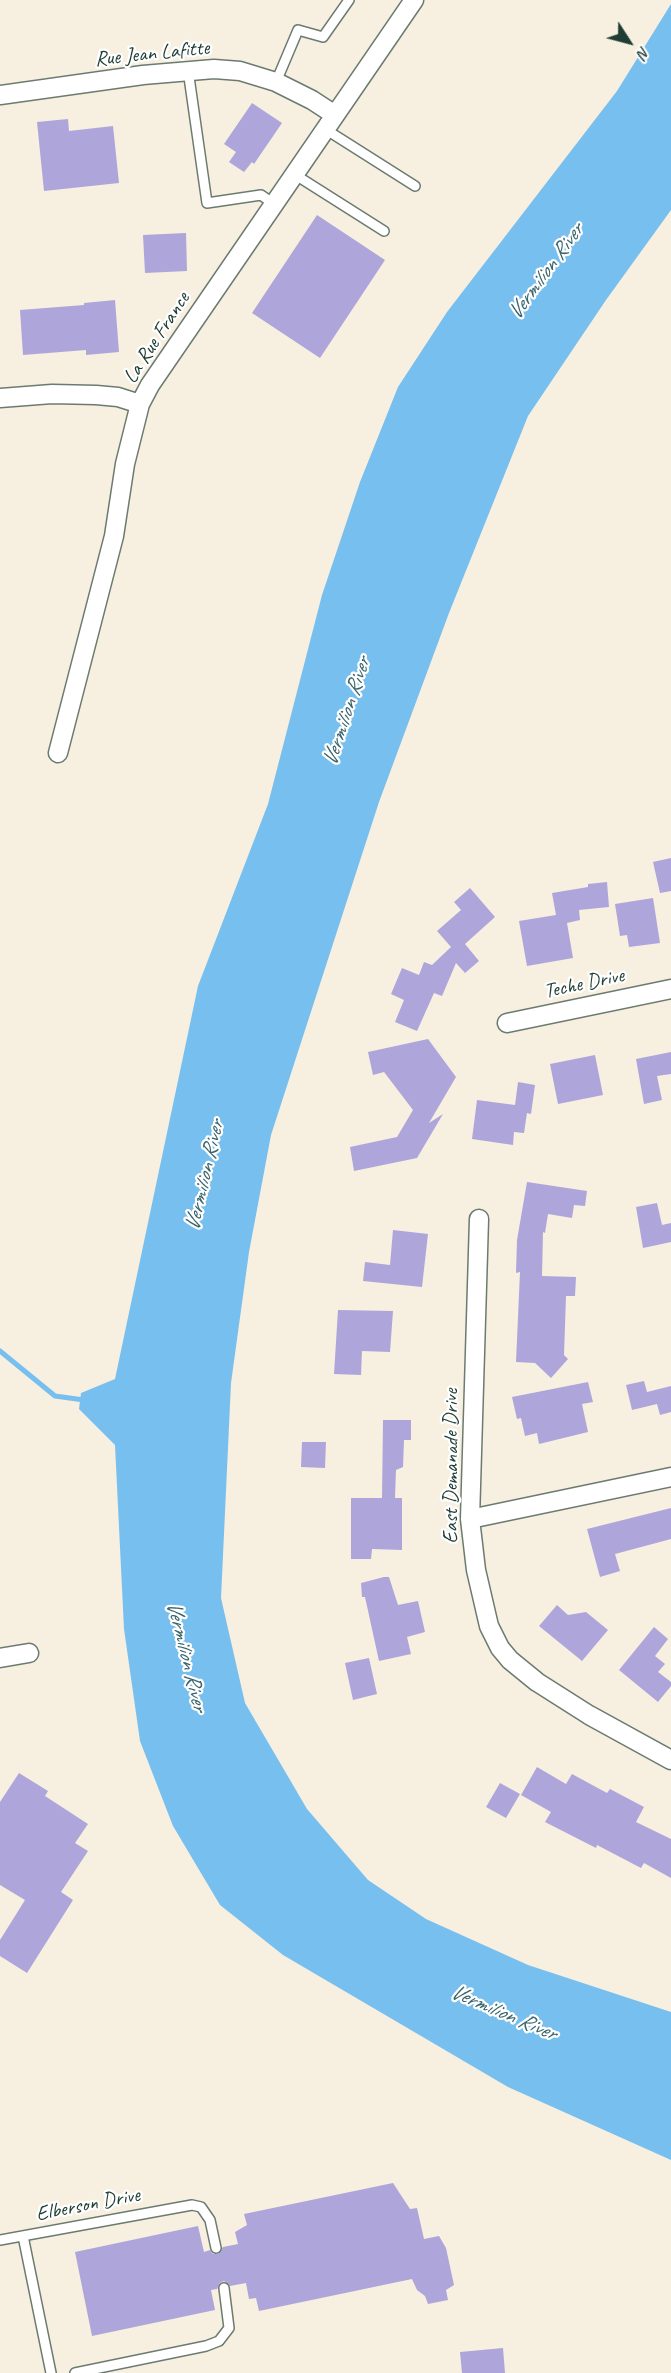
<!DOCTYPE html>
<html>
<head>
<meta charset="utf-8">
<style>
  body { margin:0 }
  #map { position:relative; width:671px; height:2373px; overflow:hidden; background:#f7efe0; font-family:Caveat,sans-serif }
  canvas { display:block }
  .north { position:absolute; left:599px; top:12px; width:60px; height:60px; -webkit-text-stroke:4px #fff; paint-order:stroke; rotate:126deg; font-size:16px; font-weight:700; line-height:24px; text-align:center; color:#1f3d34 }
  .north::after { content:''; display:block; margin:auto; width:21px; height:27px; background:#1f3d34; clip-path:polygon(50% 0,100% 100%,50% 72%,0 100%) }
</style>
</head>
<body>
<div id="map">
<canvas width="671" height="2373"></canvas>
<div class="north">N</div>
</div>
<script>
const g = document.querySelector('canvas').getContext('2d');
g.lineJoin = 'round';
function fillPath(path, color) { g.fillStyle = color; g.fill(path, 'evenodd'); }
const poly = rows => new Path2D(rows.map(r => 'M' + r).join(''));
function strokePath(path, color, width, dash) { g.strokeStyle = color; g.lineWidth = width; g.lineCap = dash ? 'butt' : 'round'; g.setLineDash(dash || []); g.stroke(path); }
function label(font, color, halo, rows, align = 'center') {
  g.font = font + ' Caveat,sans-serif'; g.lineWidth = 4.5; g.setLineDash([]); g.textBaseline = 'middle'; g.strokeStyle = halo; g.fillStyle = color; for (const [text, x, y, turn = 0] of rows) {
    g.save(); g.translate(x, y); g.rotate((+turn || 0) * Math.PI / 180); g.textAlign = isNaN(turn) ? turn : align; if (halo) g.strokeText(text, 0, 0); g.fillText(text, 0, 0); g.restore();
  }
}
const water = poly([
  [671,4,671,210,606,300,528,416,449,613,379,802,271,1135,249,1252,231,1383,221,1598,245,1703,307,1809,368,1880,426,1919,528,1965,671,2012,671,2160,508,2087,283,1955,220,1905,173,1826,140,1741,124,1629,115,1445,79,1409,81,1393,115,1379,198,986,268,804,322,595,360,482,398,387,447,312,617,91]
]);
const stream = poly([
  [0,1351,55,1396,84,1400]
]);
const building = poly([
  [252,103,282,123,254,164,252,162,244,172,229,162,236,152,224,144],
  [68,119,69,131,113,126,119,183,44,191,37,122],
  [317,215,385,260,320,358,252,313],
  [186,233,187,271,145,273,143,235],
  [115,300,119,352,86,355,86,350,23,355,20,310,84,305,84,303],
  [671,858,671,891,660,893,653,862],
  [607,882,609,907,579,910,580,920,567,923,573,958,527,966,519,921,556,915,552,893,588,887,588,884],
  [470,888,495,917,465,944,479,961,465,973,456,963,442,996,434,993,417,1031,395,1022,404,1000,391,994,402,968,419,975,424,962,432,965,451,947,437,931,461,910,454,902],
  [653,898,660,943,629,947,627,935,620,936,615,904],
  [428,1039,456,1077,429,1123,443,1114,417,1158,354,1171,350,1147,397,1137,413,1110,384,1072,373,1075,368,1052],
  [671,1052,671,1074,657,1076,662,1100,644,1104,636,1059],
  [595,1055,603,1095,558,1104,550,1064],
  [518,1082,535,1085,531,1114,527,1113,524,1133,514,1132,513,1145,472,1139,477,1100,515,1105],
  [527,1182,587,1191,585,1206,574,1205,572,1218,548,1214,545,1233,543,1232,542,1276,576,1277,575,1296,566,1296,564,1355,568,1359,551,1378,535,1363,516,1362,520,1272,516,1273,517,1240],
  [657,1203,662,1225,671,1223,671,1242,643,1248,636,1207],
  [393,1230,428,1234,422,1287,363,1281,365,1262,390,1265],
  [338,1310,393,1311,390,1352,362,1351,361,1375,334,1374],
  [644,1381,647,1392,671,1386,671,1412,660,1415,657,1404,632,1410,626,1385],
  [588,1382,593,1402,582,1404,588,1432,539,1444,537,1433,525,1436,521,1418,517,1419,512,1397],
  [383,1420,411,1420,411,1440,404,1440,403,1467,396,1470,395,1498,402,1498,402,1550,372,1549,371,1559,351,1559,351,1498,382,1498],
  [302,1442,326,1442,325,1468,301,1467],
  [671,1508,671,1539,615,1554,620,1571,600,1577,587,1529],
  [384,1577,389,1577,398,1605,418,1601,425,1632,407,1637,411,1654,379,1661,365,1597,362,1597,361,1583],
  [557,1605,568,1615,586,1612,608,1630,582,1661,539,1626],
  [654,1627,668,1639,655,1656,665,1664,658,1672,671,1682,671,1686,658,1702,619,1670],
  [369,1658,377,1694,353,1700,345,1663],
  [537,1767,566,1784,572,1774,607,1793,610,1789,644,1807,636,1822,671,1839,671,1878,644,1863,641,1868,597,1845,596,1848,545,1822,551,1812,521,1795],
  [19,1773,48,1791,45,1796,88,1824,75,1843,88,1851,61,1892,73,1900,27,1973,0,1956,0,1940,25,1900,0,1885,0,1802],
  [500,1783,520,1794,506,1818,486,1807],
  [393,2183,410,2209,417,2208,424,2239,439,2236,446,2248,454,2285,446,2290,448,2300,428,2304,425,2296,417,2290,412,2279,259,2311,256,2298,249,2299,246,2283,230,2286,224,2281,220,2283,217,2289,211,2290,215,2310,92,2336,75,2252,198,2226,204,2252,210,2250,213,2254,218,2254,223,2247,238,2244,235,2232,247,2225,244,2214],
  [503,2348,505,2373,462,2373,460,2352]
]);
const lane = poly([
  [188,70,207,203,261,195,274,204],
  [276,82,298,30,323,37,349,0],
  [325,129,415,186],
  [294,174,384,231],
  [23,2236,51,2373],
  [0,2240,192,2205,201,2207,210,2220,216,2248],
  [75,2373,206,2346,219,2341,229,2328,224,2288]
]);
const street = poly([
  [0,95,143,75,214,69,240,71,276,82,312,100,335,115],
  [0,398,52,394,96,395,118,397,140,404],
  [58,753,114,536,125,464,140,404,150,385,414,0],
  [507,1023,671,989],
  [479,1219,470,1519,476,1570,489,1626,500,1648,510,1660,537,1682,589,1715,671,1760],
  [470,1519,671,1477],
  [0,1658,29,1653]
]);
const streetNames = [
  ["Rue Jean Lafitte",152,54,-6],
  ["La Rue France",157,338,-57],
  ["Teche Drive",584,984,-12],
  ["East Demanade Drive",451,1466,-90],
  ["Elberson Drive",88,2205,-11]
];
const waterNames = [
  ["Vermilion River",546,272,-54],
  ["Vermilion River",347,712,-72],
  ["Vermilion River",205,1176,-77],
  ["Vermilion River",186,1656,76],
  ["Vermilion River",503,2013,23]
];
fillPath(water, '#77bfef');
strokePath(stream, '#77bfef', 5);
fillPath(building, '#aea6da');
strokePath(lane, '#6b7b70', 12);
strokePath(street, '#6b7b70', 21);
strokePath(lane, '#fff', 9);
strokePath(street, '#fff', 18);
label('21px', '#1f3d34', '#fff', streetNames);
label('italic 22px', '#39646c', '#fff', waterNames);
</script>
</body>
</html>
